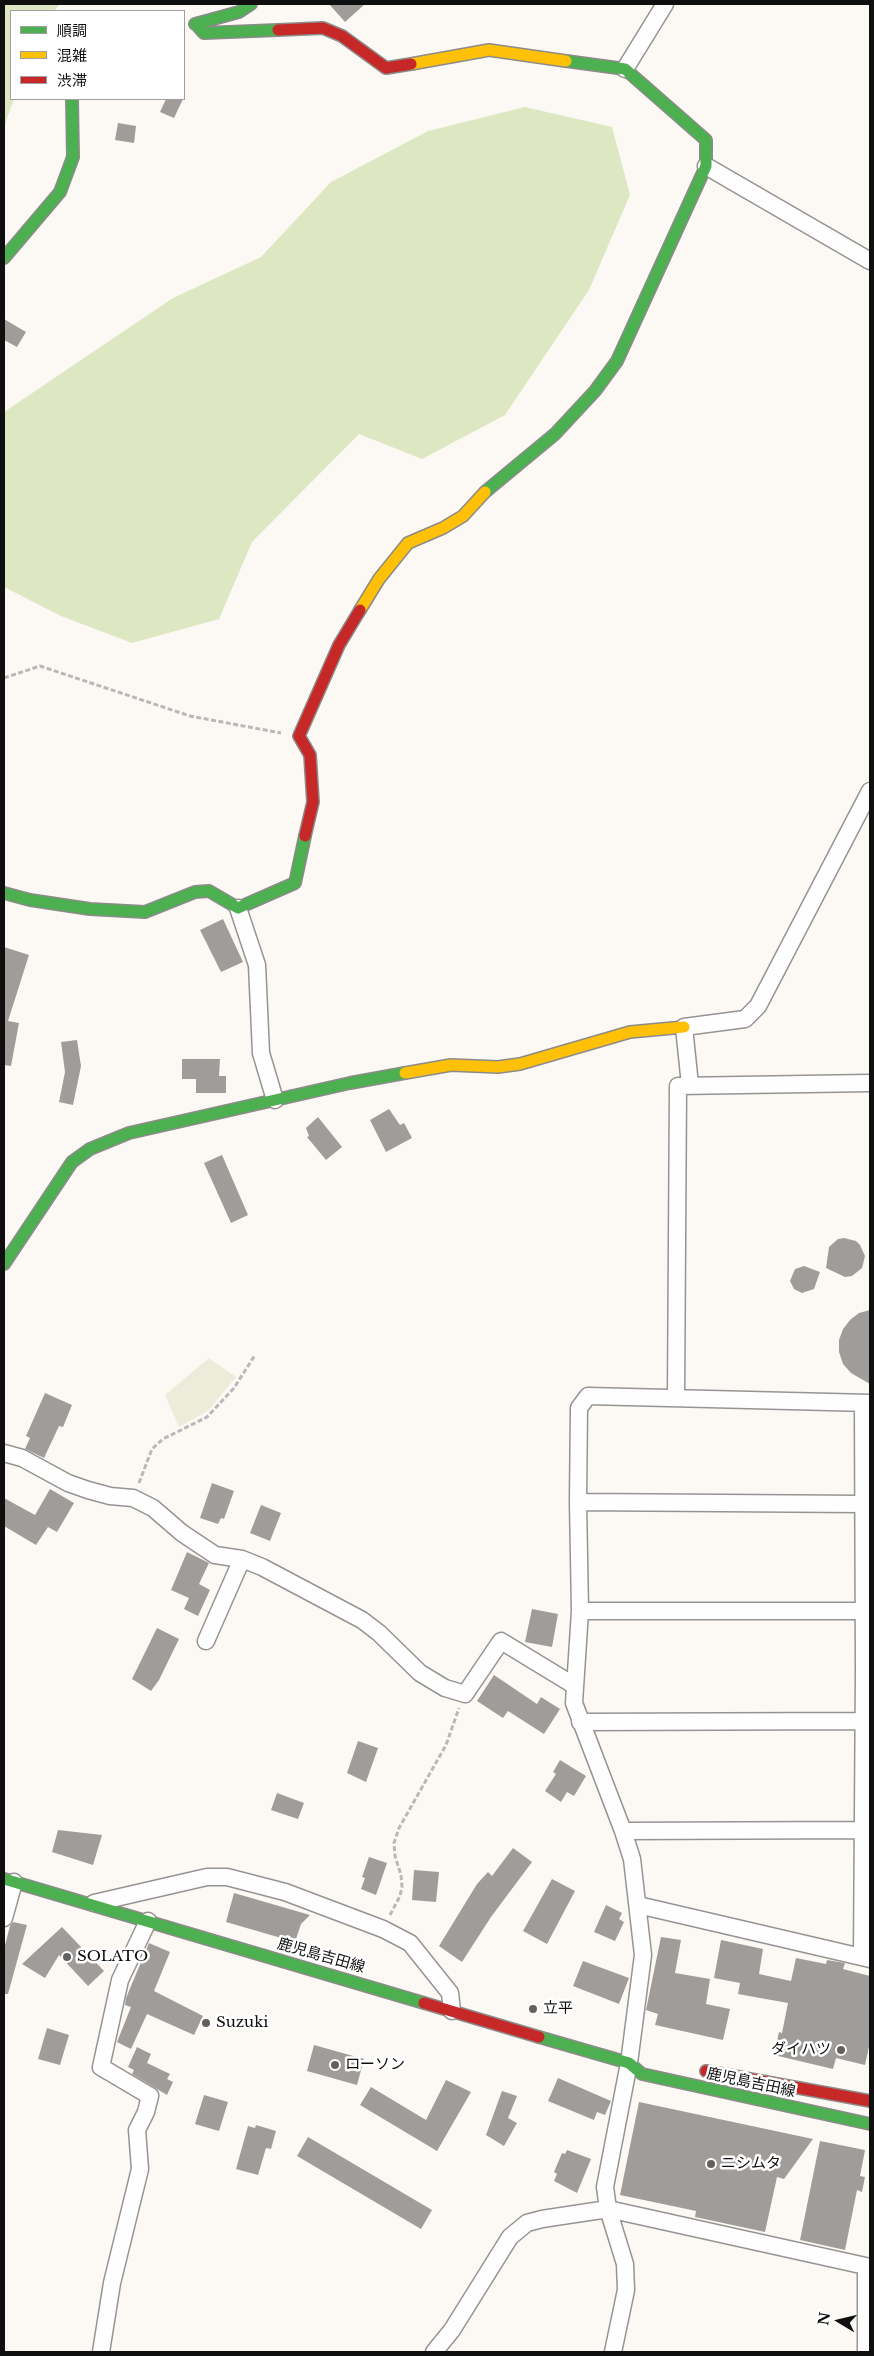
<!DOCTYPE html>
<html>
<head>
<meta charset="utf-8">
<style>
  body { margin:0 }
  #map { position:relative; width:874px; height:2356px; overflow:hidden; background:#fcf9f5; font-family:"Libre Baskerville","Noto Sans JP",serif }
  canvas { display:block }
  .frame { position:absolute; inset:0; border:5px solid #0f0f0f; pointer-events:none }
  .legend { position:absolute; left:10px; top:10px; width:175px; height:90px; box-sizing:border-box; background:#fff; border:1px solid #9f9f9f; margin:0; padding:6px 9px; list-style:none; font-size:15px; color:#0f0f0f }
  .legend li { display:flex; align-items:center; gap:10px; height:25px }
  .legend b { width:25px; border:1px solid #9f9f9f }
  .north { position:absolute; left:814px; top:2296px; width:50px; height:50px; -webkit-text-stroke:4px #fff; paint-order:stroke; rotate:279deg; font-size:14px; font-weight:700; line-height:20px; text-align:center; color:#0f0f0f }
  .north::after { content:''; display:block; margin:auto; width:18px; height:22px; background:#0f0f0f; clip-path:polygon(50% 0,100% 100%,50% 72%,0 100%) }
</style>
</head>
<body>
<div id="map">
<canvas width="874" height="2356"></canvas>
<div class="frame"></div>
<ul class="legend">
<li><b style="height:6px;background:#4caf50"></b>順調</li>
<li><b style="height:6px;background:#ffc107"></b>混雑</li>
<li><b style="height:6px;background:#c62828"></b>渋滞</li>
</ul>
<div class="north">N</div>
</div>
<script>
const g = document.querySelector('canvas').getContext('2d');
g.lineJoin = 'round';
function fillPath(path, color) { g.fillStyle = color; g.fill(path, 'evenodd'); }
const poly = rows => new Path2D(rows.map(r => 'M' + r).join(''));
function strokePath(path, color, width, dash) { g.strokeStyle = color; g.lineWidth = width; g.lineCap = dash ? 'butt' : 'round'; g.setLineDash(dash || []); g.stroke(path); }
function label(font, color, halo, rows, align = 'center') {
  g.font = font + ' "Libre Baskerville","Noto Sans JP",serif'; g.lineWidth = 5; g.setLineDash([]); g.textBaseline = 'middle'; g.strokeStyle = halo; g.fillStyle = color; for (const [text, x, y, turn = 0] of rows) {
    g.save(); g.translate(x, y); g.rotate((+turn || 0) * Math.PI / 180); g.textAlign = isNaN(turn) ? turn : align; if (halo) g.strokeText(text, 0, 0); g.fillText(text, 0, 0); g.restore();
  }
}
const forest = poly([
  [4,4,60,4,54,11,11,11,11,99,14,99,4,127],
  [525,107,612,127,630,195,589,290,505,415,422,459,359,434,252,542,219,619,132,643,61,616,4,587,4,412,173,298,261,257,331,182,428,131]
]);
const cemetery = poly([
  [209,1358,236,1377,208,1411,179,1427,165,1395]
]);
const building = poly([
  [329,4,365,4,345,22],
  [166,99,183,99,174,118,160,112],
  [118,123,136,126,134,143,115,140],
  [4,319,26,332,17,347,4,340],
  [223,919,243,962,221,972,200,930],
  [4,947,29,955,8,1021,19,1023,11,1066,4,1065],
  [77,1040,81,1066,73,1105,59,1102,65,1072,61,1042],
  [182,1059,220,1059,219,1076,226,1076,226,1093,196,1093,196,1079,182,1079],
  [389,1109,400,1125,404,1123,412,1138,386,1152,370,1120],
  [318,1117,342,1147,326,1160,307,1137,309,1136,306,1128],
  [222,1155,248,1215,231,1223,204,1163],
  [844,1238,856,1241,860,1245,865,1256,862,1268,852,1276,845,1277,826,1268,829,1247,838,1239],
  [804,1266,820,1272,814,1289,802,1293,794,1289,790,1281,795,1269],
  [870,1310,870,1384,851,1373,843,1364,839,1352,839,1340,843,1329,850,1320,859,1313],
  [45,1393,72,1405,63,1427,59,1426,44,1458,25,1449,30,1438,26,1436],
  [212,1483,234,1491,224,1519,221,1518,218,1524,200,1518],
  [50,1489,74,1503,57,1532,48,1527,36,1545,4,1526,4,1498,35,1515],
  [261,1505,281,1513,270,1541,250,1533],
  [187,1552,209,1563,199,1584,210,1590,198,1616,184,1609,189,1598,171,1590],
  [532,1609,558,1614,552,1647,525,1642],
  [157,1628,179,1639,159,1680,151,1691,132,1679],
  [494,1675,537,1704,541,1697,560,1709,544,1734,508,1711,503,1718,477,1701],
  [358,1741,378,1748,366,1782,347,1773],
  [560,1760,586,1776,574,1796,567,1792,561,1802,545,1791,556,1774,553,1772],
  [277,1793,304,1803,298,1819,271,1810],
  [58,1830,102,1835,93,1865,52,1852],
  [513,1848,532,1862,491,1917,462,1962,439,1946,477,1884,488,1872,492,1876],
  [369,1857,387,1863,376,1895,361,1889,365,1878,362,1877],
  [414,1870,439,1872,436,1902,412,1900],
  [552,1879,575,1891,547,1944,523,1931],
  [234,1893,310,1915,301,1924,295,1942,226,1922],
  [606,1905,622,1913,619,1919,624,1922,615,1941,594,1932],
  [13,1922,27,1925,8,1994,4,1994,4,1949,10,1926],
  [62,1927,104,1971,88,1986,59,1955,45,1978,22,1964],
  [661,1937,681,1940,675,1973,710,1979,706,2004,730,2009,723,2040,655,2025,658,2014,646,2010],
  [721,1940,763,1949,759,1974,791,1981,796,1958,826,1964,827,1960,845,1963,843,1969,870,1976,870,2042,865,2065,836,2058,833,2069,774,2055,779,2032,782,2033,788,2003,738,1994,740,1983,714,1978],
  [149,1943,170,1952,154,1991,203,2016,194,2035,147,2014,131,2049,117,2042,131,2007,125,2005,126,1998],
  [583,1961,629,1978,619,2004,573,1986],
  [47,2028,69,2035,60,2065,38,2059],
  [314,2045,364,2059,357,2085,307,2071],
  [137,2047,151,2054,147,2063,170,2074,167,2079,173,2082,167,2095,132,2074,134,2070,128,2067],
  [558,2078,611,2101,605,2115,597,2112,594,2120,548,2101],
  [446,2080,471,2092,437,2151,360,2105,371,2087,426,2120],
  [502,2091,517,2096,508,2118,517,2123,504,2146,486,2135],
  [204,2095,228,2102,219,2131,195,2124],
  [639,2102,813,2139,784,2179,777,2177,765,2232,695,2217,696,2211,620,2195],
  [256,2125,276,2131,271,2149,266,2148,258,2175,236,2169,248,2126,255,2128],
  [308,2137,432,2210,421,2229,297,2156],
  [820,2141,865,2150,860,2176,865,2177,862,2192,857,2190,845,2250,800,2240],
  [567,2150,591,2159,577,2193,554,2181,557,2174,554,2172,562,2153,565,2154]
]);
const path = poly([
  [4,678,40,666,190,716,281,733],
  [139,1483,152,1449,163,1439,207,1417,234,1388,255,1355],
  [390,1915,400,1896,402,1887,401,1875,395,1856,394,1843,399,1828,446,1745,459,1708]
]);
const street = poly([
  [625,69,665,4],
  [706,166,870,261],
  [238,908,257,965,261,1053,275,1100],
  [690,1085,684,1027,745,1019,758,1006,870,791],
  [676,1398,678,1086,870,1083],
  [4,1453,22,1458,68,1483,88,1490,110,1496,133,1498,153,1508,182,1533,215,1555,242,1559,262,1567,362,1620,379,1633,420,1673,445,1688,465,1694,501,1641,575,1686],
  [578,1502,863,1504],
  [580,1611,864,1611],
  [206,1641,242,1559],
  [580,1722,863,1721],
  [623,1831,864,1830],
  [94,1903,207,1877,227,1877,285,1892,383,1929,410,1943,450,1993,452,2011],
  [638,1905,870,1959],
  [4,1918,14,1882],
  [862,1957,864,1670,863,1404],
  [101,2352,112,2283,140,2169,137,2130,146,2112,150,2096,101,2067,120,1980,148,1921],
  [434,2352,452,2330,510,2237,527,2223,542,2219,608,2209,870,2267],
  [613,2352,626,2290,625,2264,608,2209,605,2187,629,2063,643,1955,632,1859,623,1831,574,1703,580,1611,578,1502,579,1408,588,1396,870,1403],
  [866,2352,866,2266]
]);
const fast = poly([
  [195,24,239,12,251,4],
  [196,24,204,33,278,30],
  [4,258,60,192,73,157,72,99],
  [485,492,555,434,595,391,617,361,706,166,706,140,625,69,566,61],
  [4,893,30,900,90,909,145,912,195,892,209,891,238,908,295,883,305,836],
  [4,1264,72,1162,90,1149,129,1133,350,1083,405,1073],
  [4,1879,424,2003],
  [539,2037,629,2063,642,2074,870,2124]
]);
const slow = poly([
  [411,64,489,50,566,61],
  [360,610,379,579,408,543,443,528,463,516,485,492],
  [405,1073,451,1065,498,1067,520,1064,630,1032,684,1027]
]);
const jam = poly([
  [278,30,323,28,342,36,386,68,411,64],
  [305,836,313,802,310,755,299,736,339,645,360,610],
  [424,2003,539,2037],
  [706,2071,870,2101]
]);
const markers = [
  [67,1957,5,"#626160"],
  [533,2009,5,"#626160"],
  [206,2023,5,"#626160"],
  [841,2050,5,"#626160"],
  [335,2065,5,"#626160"],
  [711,2164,5,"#626160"]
];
const streetNames = [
  ["鹿児島吉田線",321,1956,16],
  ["鹿児島吉田線",751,2083,12]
];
const poiNames = [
  ["SOLATO",77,1957],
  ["立平",543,2009],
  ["Suzuki",216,2023],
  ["ダイハツ",831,2050,"right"],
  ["ローソン",345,2065],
  ["ニシムタ",721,2164]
];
fillPath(forest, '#dde8c3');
fillPath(cemetery, '#ebecd9');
fillPath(building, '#a09c9a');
strokePath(street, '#969493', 19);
strokePath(fast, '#8c8b89', 14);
strokePath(slow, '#8c8b89', 14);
strokePath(jam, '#8c8b89', 14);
strokePath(path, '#b9b8b8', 3, [5, 2.5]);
strokePath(street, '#fffefe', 16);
strokePath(fast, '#4caf50', 11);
strokePath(slow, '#ffc107', 11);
strokePath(jam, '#c62828', 11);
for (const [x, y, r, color] of markers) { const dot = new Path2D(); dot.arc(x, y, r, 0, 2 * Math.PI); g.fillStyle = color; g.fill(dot); strokePath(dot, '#fff', 2); }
label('15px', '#0f0f0f', '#fff', streetNames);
label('15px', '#0f0f0f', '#fff', poiNames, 'left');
</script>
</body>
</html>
